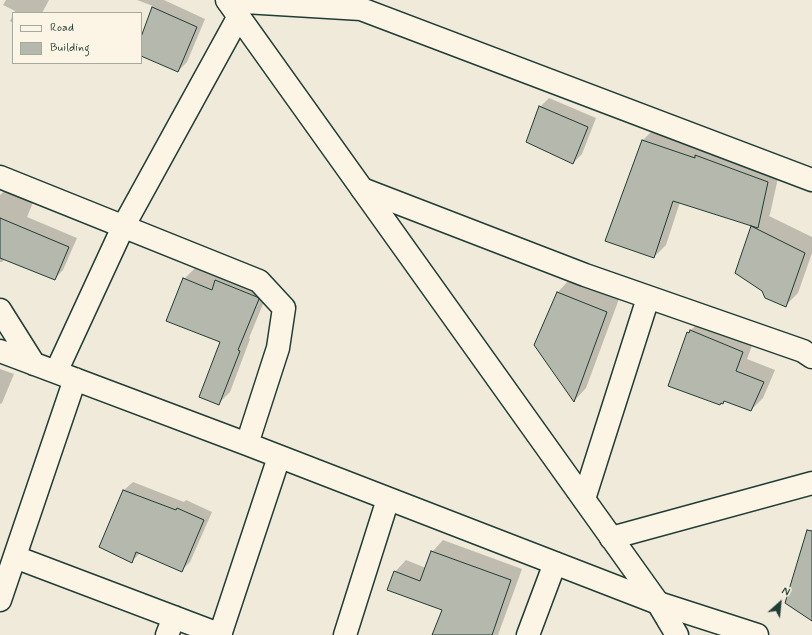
<!DOCTYPE html>
<html>
<head>
<meta charset="utf-8">
<style>
  body { margin:0 }
  #map { position:relative; width:812px; height:635px; overflow:hidden; background:#efeada; font-family:Mynerve,sans-serif }
  canvas { display:block }
  .legend { position:absolute; left:12px; top:12px; width:130px; height:52px; box-sizing:border-box; background:#fcf5e5; border:1px solid #a4ab9e; margin:0; padding:5px 7px; list-style:none; font-size:12px; color:#1f3d34 }
  .legend li { display:flex; align-items:center; gap:8px; height:20px }
  .legend b { width:20px; border:1px solid #a4ab9e }
  .north { position:absolute; left:760px; top:583px; width:40px; height:40px; -webkit-text-stroke:3px #fcf5e5; paint-order:stroke; rotate:27deg; font-size:11px; font-weight:700; line-height:16px; text-align:center; color:#1f3d34 }
  .north::after { content:''; display:block; margin:auto; width:14px; height:18px; background:#1f3d34; clip-path:polygon(50% 0,100% 100%,50% 72%,0 100%) }
</style>
</head>
<body>
<div id="map">
<canvas width="812" height="635"></canvas>
<ul class="legend">
<li><b style="height:5px;background:#fcf5e5"></b>Road</li>
<li><b style="height:11px;background:#b5b9ad"></b>Building</li>
</ul>
<div class="north">N</div>
</div>
<script>
const g = document.querySelector('canvas').getContext('2d');
g.lineJoin = 'round';
function fillPath(path, color) { g.fillStyle = color; g.fill(path, 'evenodd'); }
const poly = rows => new Path2D(rows.map(r => 'M' + r).join(''));
function strokePath(path, color, width, dash) { g.strokeStyle = color; g.lineWidth = width; g.lineCap = dash ? 'butt' : 'round'; g.setLineDash(dash || []); g.stroke(path); }
const shadow = poly([
  [6,0,49,0,42,13,14,13,15,11,3,5],
  [137,0,164,0,205,19,187,62,178,71,141,55,141,40,153,6],
  [13,15,13,23,10,21],
  [549,98,596,118,582,154,573,163,540,107],
  [655,128,780,169,770,214,769,216,812,237,812,253,798,293,786,305,736,272,752,225,680,202,666,245,654,257,606,241,643,140],
  [8,188,34,200,27,217,77,238,63,270,54,279,5,259,2,262,0,262,0,195],
  [196,267,220,277,228,270,270,287,249,338,250,339,230,392,219,403,221,342,184,279],
  [570,279,619,299,586,388,574,401,535,345,558,292],
  [703,318,754,340,747,359,775,370,763,398,751,410,725,400,723,402,688,333],
  [0,369,14,374,2,403,0,404],
  [133,482,184,502,186,500,212,512,190,562,181,571,140,553,131,562,100,546,124,490],
  [443,540,522,569,498,635,433,635,443,609,395,572,406,560,426,568,432,552]
]);
const building = poly([
  [152,7,197,27,178,72,141,56,141,37,152,7],
  [539,106,588,127,573,164,526,142,539,106],
  [642,140,695,158,695,155,768,182,758,228,673,201,654,258,605,241,642,140],
  [0,218,69,247,55,280,0,258,0,218],
  [751,226,805,253,786,307,765,298,762,291,735,273,751,226],
  [183,278,212,290,215,280,257,297,259,299,238,350,240,351,219,405,199,397,220,342,166,321,183,278],
  [557,292,607,312,574,402,534,345,557,292],
  [690,330,743,352,736,371,764,382,751,411,724,401,723,404,721,403,720,405,668,386,687,332,689,333,690,330],
  [123,490,176,510,177,508,204,520,182,572,136,552,132,563,99,547,123,490],
  [807,530,812,531,812,621,785,603,807,530],
  [431,551,511,580,492,635,432,635,442,610,387,590,394,571,420,581,431,551]
]);
const street = poly([
  [228,1,361,9,812,180],
  [0,177,259,281,284,308,278,348,247,444],
  [362,189,585,275,803,351,812,357],
  [0,310,34,364],
  [0,351,247,444,658,603,757,635],
  [56,372,123,227,239,16],
  [584,499,648,298],
  [611,538,812,483],
  [15,557,221,635],
  [0,600,75,379],
  [167,635,174,617],
  [220,635,279,457],
  [345,635,388,499],
  [528,635,555,563]
]);
const secondary = poly([
  [227,0,658,603,677,635]
]);
fillPath(shadow, '#0003');
fillPath(building, '#b5b9ad');
strokePath(building, '#1f3d34', 1);
strokePath(street, '#1f3d34', 25);
strokePath(secondary, '#1f3d34', 25);
strokePath(street, '#fcf5e5', 22);
strokePath(secondary, '#fcf5e5', 22);
</script>
</body>
</html>
